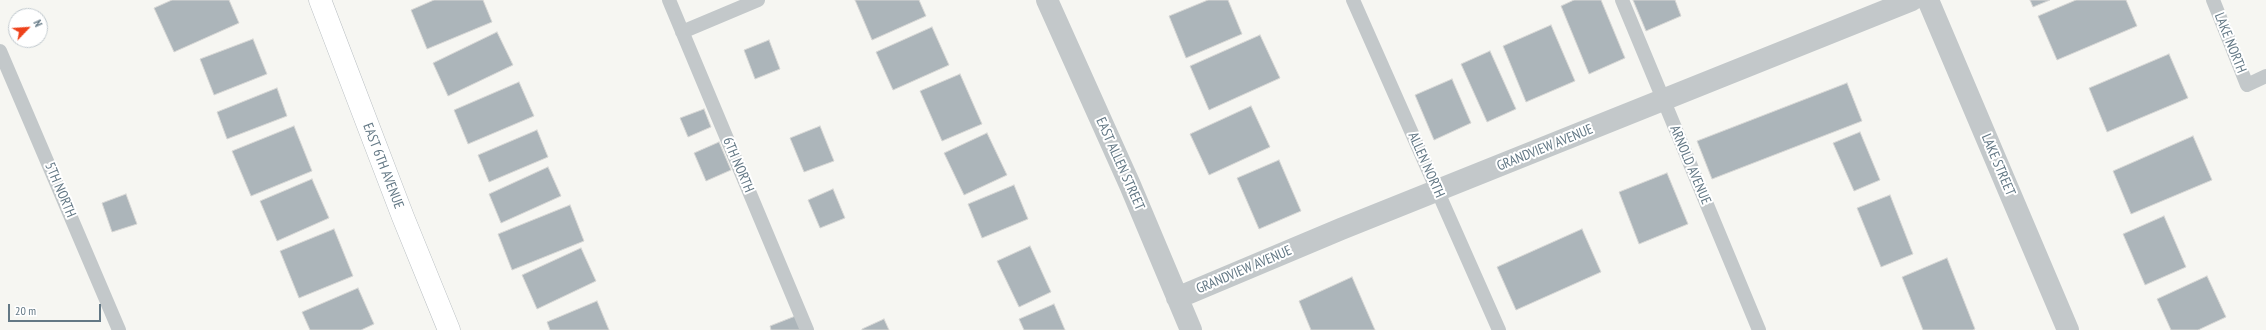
<!DOCTYPE html>
<html>
<head>
<meta charset="utf-8">
<style>
  body { margin:0 }
  #map { position:relative; width:2266px; height:330px; overflow:hidden; background:#f6f6f2; font-family:"PT Sans Narrow",sans-serif }
  canvas { display:block }
  .north { position:absolute; left:8px; top:8px; width:40px; height:40px; box-sizing:border-box; background:#fff; border:1px solid #c1c9ce; border-radius:50%; rotate:65deg; font-size:11px; font-weight:700; line-height:16px; text-align:center; color:#637885 }
  .north::after { content:''; display:block; margin:auto; width:14px; height:18px; background:#ee411a; clip-path:polygon(50% 0,100% 100%,50% 72%,0 100%) }
  .scale { position:absolute; left:8px; top:304px; width:93px; height:18px; box-sizing:border-box; border:2px solid #637885; border-top:0; padding-left:5px; font-size:12px; line-height:14px; white-space:nowrap; color:#637885; -webkit-text-stroke:3px #fff; paint-order:stroke }
</style>
</head>
<body>
<div id="map">
<canvas width="2266" height="330"></canvas>
<div class="north">N</div>
<div class="scale">20 m</div>
</div>
<script>
const g = document.querySelector('canvas').getContext('2d');
g.lineJoin = 'round';
function fillPath(path, color) { g.fillStyle = color; g.fill(path, 'evenodd'); }
const poly = rows => new Path2D(rows.map(r => 'M' + r).join(''));
function strokePath(path, color, width, dash) { g.strokeStyle = color; g.lineWidth = width; g.lineCap = dash ? 'butt' : 'round'; g.setLineDash(dash || []); g.stroke(path); }
function label(font, color, halo, rows, align = 'center') {
  g.font = font + ' "PT Sans Narrow",sans-serif'; g.lineWidth = 4; g.setLineDash([]); g.textBaseline = 'middle'; g.strokeStyle = halo; g.fillStyle = color; for (const [text, x, y, turn = 0] of rows) {
    g.save(); g.translate(x, y); g.rotate((+turn || 0) * Math.PI / 180); g.textAlign = isNaN(turn) ? turn : align; if (halo) g.strokeText(text, 0, 0); g.fillText(text, 0, 0); g.restore();
  }
}
const building = poly([
  [172,0,229,0,239,23,174,52,154,8,172,0],
  [434,0,483,0,492,22,427,49,411,10,434,0],
  [855,0,919,0,926,16,872,40,855,0],
  [1208,0,1228,0,1242,34,1186,58,1169,16,1208,0],
  [1574,0,1601,0,1625,58,1589,74,1561,6,1574,0],
  [1633,0,1675,0,1681,16,1646,31,1633,0],
  [2030,0,2050,0,2033,7,2030,0],
  [2076,0,2126,0,2137,26,2057,60,2038,16,2076,0],
  [1551,25,1575,81,1526,102,1503,46,1551,25],
  [932,27,949,65,893,90,876,52,932,27],
  [497,32,513,65,448,96,433,63,497,32],
  [1260,35,1280,78,1209,110,1190,66,1260,35],
  [253,39,267,74,214,95,200,59,253,39],
  [769,40,780,69,755,79,744,50,769,40],
  [1490,51,1516,109,1487,122,1461,64,1490,51],
  [2169,54,2188,98,2107,132,2089,88,2169,54],
  [960,74,982,124,942,141,920,91,960,74],
  [1452,79,1471,123,1434,140,1415,95,1452,79],
  [519,82,534,116,468,144,454,110,519,82],
  [1847,83,1862,121,1712,179,1697,141,1847,83],
  [277,88,287,116,227,139,217,112,277,88],
  [1251,106,1270,147,1209,175,1190,134,1251,106],
  [704,109,711,127,688,137,680,118,704,109],
  [294,126,312,171,251,196,232,151,294,126],
  [820,126,834,161,804,172,790,138,820,126],
  [537,130,548,157,489,182,478,155,537,130],
  [1860,132,1880,180,1854,191,1833,143,1860,132],
  [987,133,1007,175,964,195,944,153,987,133],
  [2193,136,2212,180,2131,214,2113,171,2193,136],
  [719,142,731,170,706,181,694,153,719,142],
  [1279,160,1301,211,1259,229,1237,178,1279,160],
  [548,167,561,196,501,223,489,194,548,167],
  [1667,173,1688,224,1639,244,1619,192,1667,173],
  [312,179,329,218,277,241,260,201,312,179],
  [1014,185,1028,219,982,238,968,204,1014,185],
  [833,189,845,218,820,228,808,200,833,189],
  [126,194,137,224,112,232,102,203,126,194],
  [1890,195,1913,254,1881,267,1857,208,1890,195],
  [570,205,584,241,512,270,498,234,570,205],
  [2164,216,2186,267,2145,285,2123,234,2164,216],
  [334,229,353,276,299,298,280,251,334,229],
  [1582,229,1601,272,1516,310,1497,267,1582,229],
  [1030,246,1051,292,1019,307,997,261,1030,246],
  [581,248,596,281,537,309,522,275,581,248],
  [1947,258,1975,329,1973,330,1923,330,1902,277,1947,258],
  [2207,276,2226,317,2198,330,2171,330,2157,299,2207,276],
  [1352,277,1375,330,1311,330,1299,301,1352,277],
  [358,288,374,324,361,330,310,330,302,312,358,288],
  [597,301,609,330,550,330,547,322,597,301],
  [1054,304,1065,330,1024,330,1019,319,1054,304],
  [798,315,804,330,771,330,770,326,798,315],
  [884,319,889,330,862,330,862,329,884,319]
]);
const lane = poly([
  [669,0,807,330],
  [1353,0,1499,330],
  [1622,0,1759,330],
  [2213,0,2247,85,2266,76],
  [682,32,758,0],
  [0,51,119,330]
]);
const street = poly([
  [1047,0,1130,185,1191,330],
  [1928,0,2068,330],
  [1177,298,1341,229,1912,0]
]);
const secondary = poly([
  [320,0,403,217,449,330]
]);
const streetNames = [
  ["LAKE NORTH",2230,43,68],
  ["GRANDVIEW AVENUE",1545,148,-22],
  ["EAST ALLEN STREET",1120,164,66],
  ["6TH NORTH",738,165,67],
  ["ALLEN NORTH",1426,165,66],
  ["ARNOLD AVENUE",1690,165,67],
  ["LAKE STREET",1998,165,67],
  ["EAST 6TH AVENUE",383,166,69],
  ["5TH NORTH",60,190,67],
  ["GRANDVIEW AVENUE",1244,270,-23]
];
fillPath(building, '#acb5ba');
strokePath(building, '#d7d7d5', 1);
strokePath(secondary, '#b5bbbf', 23);
strokePath(lane, '#c3c8ca', 14);
strokePath(street, '#c3c8ca', 22);
strokePath(secondary, '#fff', 22);
label('14px', '#637885', '#fff', streetNames);
</script>
</body>
</html>
